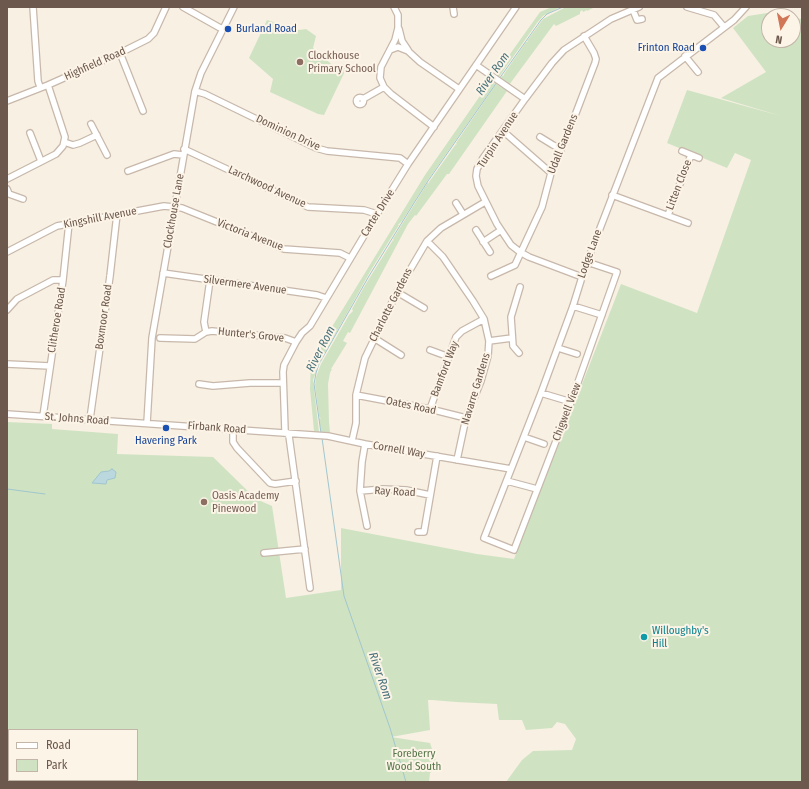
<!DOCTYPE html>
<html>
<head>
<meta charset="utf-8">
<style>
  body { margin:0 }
  #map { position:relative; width:809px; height:789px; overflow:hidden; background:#f8f0e2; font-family:"Fira Sans Condensed",sans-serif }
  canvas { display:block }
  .frame { position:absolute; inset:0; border:8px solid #6c584c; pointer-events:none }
  .legend { position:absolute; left:8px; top:729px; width:130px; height:52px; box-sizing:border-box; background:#fcf4e7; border:1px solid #c2b6a9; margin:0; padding:5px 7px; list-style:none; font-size:12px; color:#6c584c }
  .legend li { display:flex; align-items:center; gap:8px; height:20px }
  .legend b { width:20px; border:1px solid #c2b6a9 }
  .north { position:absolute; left:761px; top:8px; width:40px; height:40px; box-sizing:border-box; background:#fcf4e7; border:1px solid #c2b6a9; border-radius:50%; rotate:190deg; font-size:11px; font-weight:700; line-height:16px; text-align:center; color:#6c584c }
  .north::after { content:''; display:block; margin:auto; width:14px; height:18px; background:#d17657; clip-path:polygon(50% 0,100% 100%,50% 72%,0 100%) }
</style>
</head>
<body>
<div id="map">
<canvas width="809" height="789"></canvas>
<div class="frame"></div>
<ul class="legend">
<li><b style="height:5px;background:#fff"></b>Road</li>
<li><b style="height:11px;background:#cfe3c3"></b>Park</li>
</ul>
<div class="north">N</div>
</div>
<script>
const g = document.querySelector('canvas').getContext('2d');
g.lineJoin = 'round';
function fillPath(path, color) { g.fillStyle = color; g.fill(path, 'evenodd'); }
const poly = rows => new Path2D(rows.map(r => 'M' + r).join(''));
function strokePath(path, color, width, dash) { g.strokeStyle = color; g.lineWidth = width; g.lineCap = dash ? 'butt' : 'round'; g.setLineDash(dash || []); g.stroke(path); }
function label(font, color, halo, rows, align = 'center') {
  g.font = font + ' "Fira Sans Condensed",sans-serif'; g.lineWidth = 4; g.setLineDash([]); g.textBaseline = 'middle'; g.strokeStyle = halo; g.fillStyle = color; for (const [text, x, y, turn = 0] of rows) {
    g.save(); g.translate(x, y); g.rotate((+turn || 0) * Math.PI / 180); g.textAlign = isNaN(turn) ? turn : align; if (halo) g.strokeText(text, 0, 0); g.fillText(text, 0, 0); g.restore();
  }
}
const green = poly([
  [552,7,560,7,543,16,537,23,499,77,495,75,540,12],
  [566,7,595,7,587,11,587,10,583,12,582,10,580,12,580,14,556,26,554,24,509,85,500,79,503,75,504,76,504,74,526,42,528,42,527,41,543,19],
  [767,13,784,16,769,16,769,40,793,40,793,18,802,19,802,782,506,782,522,760,533,751,572,750,576,739,565,724,557,722,552,728,526,730,522,720,499,720,497,704,456,702,432,700,428,700,430,730,391,737,430,743,438,767,430,773,429,782,113,782,113,780,137,780,137,730,9,730,9,780,112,780,112,782,7,782,7,422,52,424,52,429,118,434,117,454,213,457,256,499,272,506,286,598,341,590,341,528,477,554,514,559,621,284,697,313,751,160,735,153,727,168,667,143,687,90,781,116,721,98,766,72,733,28,748,16],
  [267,20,299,30,306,29,316,36,313,48,337,69,342,64,348,65,324,115,318,114,270,92,273,79,249,58],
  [491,80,495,84,493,87,428,180,402,221,398,225,399,225,371,270,320,362,313,380,319,432,314,431,310,389,311,361,425,175],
  [496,84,507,91,449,174,447,174,416,216,415,215,408,224,350,333,348,332,343,341,347,343,331,369,332,369,330,373,328,384,329,422,330,433,321,432,319,418,321,419,319,416,315,385,316,377,321,364,349,315,353,311,352,309,364,287,393,240,394,241,393,239,420,195,428,182,429,184,429,182,456,144,457,145,456,143]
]);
const water = poly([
  [112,469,116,472,115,478,107,480,106,484,92,483,101,472,109,471,112,469]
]);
const stream = poly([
  [499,79,541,20,547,14,563,7],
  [321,433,314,384,316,373,319,364,369,276,414,203,428,181,497,82],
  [322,438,344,596,390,728,406,782],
  [7,489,45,494]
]);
const minor = poly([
  [33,7,38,81,40,87],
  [183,7,222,29],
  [394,7,398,15,398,28,395,40,381,67,380,78,384,87,391,94,434,127],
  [453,7,454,14],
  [687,7,714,15,724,27],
  [633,10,637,20,642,19],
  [399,29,402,41,408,50],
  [390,50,398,47,408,51,420,62,459,89],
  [120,53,143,111],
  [685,56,698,72],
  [476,65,525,99],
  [195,91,205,94,316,148,327,151,400,158,408,164],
  '356.5 101a3.5 3.5 0 1 1 7 0a3.5 3.5 0 1 1-7 0Z',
  [363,99,384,87],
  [7,101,48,85,120,53,148,39,154,33,166,7],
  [91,124,107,155],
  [503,131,551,173],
  [30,133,41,161],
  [540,137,553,145,561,149],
  [64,142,73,145,80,143,97,135],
  [184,149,308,207,364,210,377,214],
  [682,151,699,158],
  [128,171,174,154,183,155],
  [7,179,56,154,63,146,65,137,48,85],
  [7,189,9,194,23,199],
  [612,195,688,223],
  [456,203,463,214],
  [668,215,691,155],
  [476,230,490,252],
  [427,241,443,257,473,301,484,319,489,341,488,356,481,381,466,418,457,460],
  [483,242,501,230],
  [7,252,57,226,164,206,182,208,284,249,340,253,350,258],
  [587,262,617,272,571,402,514,550,484,538,541,393,573,306,582,277,587,262,594,244,658,78,734,20,746,7],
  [163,273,317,295,326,298],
  [491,276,515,265,542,207,551,173,571,126,595,63,596,59,594,53,584,36],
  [582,277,529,257,520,252,511,245,497,224,478,186,476,176,477,169,483,158,525,99,552,63,564,50,611,19,639,7],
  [397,292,424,308],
  [573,306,602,315],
  [7,310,17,299,53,280,63,280],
  [206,332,204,322,210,280],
  [160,338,195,339,206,332,212,331,285,338,296,342],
  [374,338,401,355],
  [489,341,512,338],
  [558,348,577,354],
  [430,350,449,357],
  [519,353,513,346,511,317,520,287],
  [7,364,50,366],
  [199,384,213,386,250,383,283,383],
  [541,393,571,402],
  [356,395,430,409,466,418],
  [430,409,456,337,462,331,484,319],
  [7,414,328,436,365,444,511,469],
  [43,416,63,280,69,223],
  [90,419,110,276,117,214],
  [147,423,152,338,195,91,201,73,234,7],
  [233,430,233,442,237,448,270,483,275,484,296,481],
  [524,437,544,444],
  [352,441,356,423,356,395,365,358,397,292,427,241,441,228,485,202],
  [365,444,362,462,360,491,367,526],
  [507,481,537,489],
  [360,491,383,489,406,490,430,495],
  [418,532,424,532,437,456],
  [264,553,305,549],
  [310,588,289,436,285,431,283,372,284,365,296,342,302,333,310,326,377,214,408,164,516,7]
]);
const markers = [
  [228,29,4,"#1a4fb4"],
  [703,48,4,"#1a4fb4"],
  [300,62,4,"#8d6e63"],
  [166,428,4,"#1a4fb4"],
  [204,502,4,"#8d6e63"],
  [644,637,4,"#0f9aa8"]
];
const transitNames = [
  ["Burland Road",236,29],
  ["Frinton Road",695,48,"right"],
  ["Havering Park",166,441,"center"]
];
const educationNames = [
  ["Clockhouse",308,56],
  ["Primary School",308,69],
  ["Oasis Academy",212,496],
  ["Pinewood",212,509]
];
const streetNames = [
  ["Highfield Road",95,64,-24],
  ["Dominion Drive",288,133,25],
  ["Turpin Avenue",498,140,-57],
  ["Udall Gardens",563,144,-68],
  ["Litten Close",679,185,-69],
  ["Larchwood Avenue",267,187,25],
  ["Clockhouse Lane",174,211,-80],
  ["Carter Drive",378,213,-58],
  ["Kingshill Avenue",100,218,-11],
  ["Victoria Avenue",250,235,21],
  ["Lodge Lane",590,254,-70],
  ["Silvermere Avenue",245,285,8],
  ["Charlotte Gardens",391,305,-63],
  ["Boxmoor Road",104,317,-82],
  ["Clitheroe Road",57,320,-81],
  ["Hunter's Grove",251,335,6],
  ["Bamford Way",445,369,-69],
  ["Navarre Gardens",476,389,-73],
  ["Oates Road",411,406,12],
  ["Chigwell View",567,412,-69],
  ["St. Johns Road",77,419,4],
  ["Firbank Road",217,428,4],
  ["Cornell Way",399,450,10],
  ["Ray Road",395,492,3]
];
const cultureNames = [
  ["Willoughby's",652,631],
  ["Hill",652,644]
];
const parkNames = [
  ["Foreberry",414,754],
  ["Wood South",414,767]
];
const waterNames = [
  ["River Rom",493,74,-55],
  ["River Rom",321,349,-63],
  ["River Rom",380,676,71]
];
fillPath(green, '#cfe3c3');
fillPath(water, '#bad8de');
strokePath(water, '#a1c6ce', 1);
strokePath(stream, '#a1c6ce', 1);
strokePath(minor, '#c7b8ab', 8);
strokePath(minor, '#fff', 5.5);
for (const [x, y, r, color] of markers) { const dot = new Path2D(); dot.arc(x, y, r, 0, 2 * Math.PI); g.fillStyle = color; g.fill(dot); strokePath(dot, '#fcf4e7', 1.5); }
label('11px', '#164399', '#fcf4e7', transitNames, 'left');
label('11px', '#785e54', '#fcf4e7', educationNames, 'left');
label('11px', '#6c584c', '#fcf4e7', streetNames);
label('11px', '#0d838f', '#fcf4e7', cultureNames, 'left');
label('11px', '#557649', '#fcf4e7', parkNames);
label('italic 12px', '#4a737c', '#fcf4e7', waterNames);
</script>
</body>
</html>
